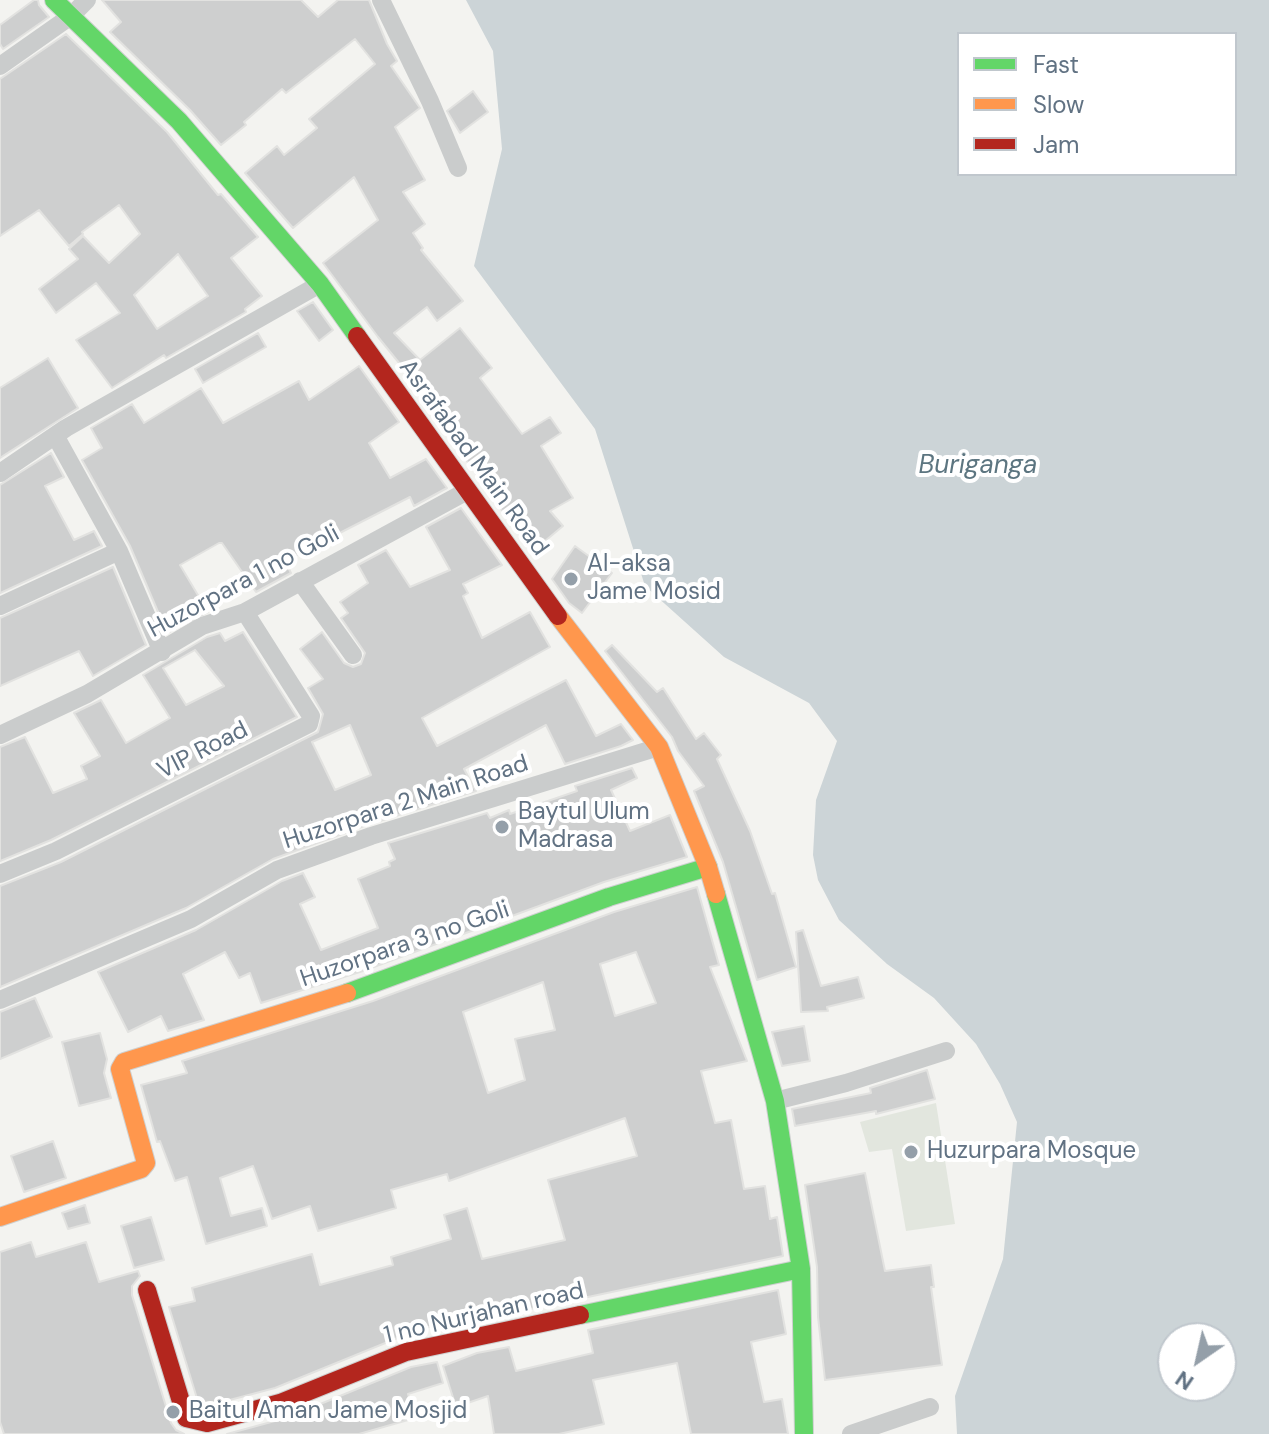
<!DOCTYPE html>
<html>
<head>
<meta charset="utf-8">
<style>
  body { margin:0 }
  #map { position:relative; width:1269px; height:1434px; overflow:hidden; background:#f3f3f0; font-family:"DM Sans",sans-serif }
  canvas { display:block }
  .legend { position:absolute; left:957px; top:32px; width:280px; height:144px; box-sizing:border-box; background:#fff; border:2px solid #c0c7cd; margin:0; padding:10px 14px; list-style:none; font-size:24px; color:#617283 }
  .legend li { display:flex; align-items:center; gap:16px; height:40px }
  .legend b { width:40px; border:2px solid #c0c7cd }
  .north { position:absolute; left:1157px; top:1322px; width:80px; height:80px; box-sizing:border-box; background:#fff; border:2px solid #c0c7cd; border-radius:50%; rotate:214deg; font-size:22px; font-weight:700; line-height:32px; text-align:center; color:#617283 }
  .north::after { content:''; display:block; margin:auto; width:28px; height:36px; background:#949fa9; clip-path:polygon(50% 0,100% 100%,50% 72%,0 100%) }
</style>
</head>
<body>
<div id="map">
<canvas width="1269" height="1434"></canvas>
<ul class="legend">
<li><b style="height:10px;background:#63d668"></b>Fast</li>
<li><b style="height:10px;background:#ff974d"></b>Slow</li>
<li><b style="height:10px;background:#b3261e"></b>Jam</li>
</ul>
<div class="north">N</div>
</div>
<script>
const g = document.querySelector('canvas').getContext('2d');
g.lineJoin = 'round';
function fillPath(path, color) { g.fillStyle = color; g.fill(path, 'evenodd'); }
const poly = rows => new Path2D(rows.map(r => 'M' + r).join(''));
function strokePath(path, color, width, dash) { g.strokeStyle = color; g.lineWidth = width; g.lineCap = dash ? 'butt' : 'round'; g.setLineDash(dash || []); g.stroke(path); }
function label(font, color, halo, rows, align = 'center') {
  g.font = font + ' "DM Sans",sans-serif'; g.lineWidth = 8; g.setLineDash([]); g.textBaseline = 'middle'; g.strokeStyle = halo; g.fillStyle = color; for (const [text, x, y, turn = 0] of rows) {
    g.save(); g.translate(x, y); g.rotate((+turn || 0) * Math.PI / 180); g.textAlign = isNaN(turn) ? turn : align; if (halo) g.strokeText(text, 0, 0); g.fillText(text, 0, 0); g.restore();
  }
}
const green = poly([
  [936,1103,955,1224,906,1231,892,1149,869,1152,860,1122]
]);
const water = poly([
  [466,0,1269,0,1269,1434,957,1434,955,1396,1003,1259,1017,1122,1000,1084,976,1044,934,998,887,964,839,920,818,880,813,855,816,800,837,741,809,703,724,657,645,586,595,429,474,266,502,149,493,51],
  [959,34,1235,34,1235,174,959,174],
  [1173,1338,1221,1338,1221,1386,1173,1386]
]);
const building = poly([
  [34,0,38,0,39,5,49,17,3,49,0,44,0,25,34,0],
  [102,0,301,0,318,17,338,0,369,0,387,44,397,61,391,66,420,108,395,127,425,180,403,192,425,224,413,233,423,248,421,250,463,301,437,321,427,307,394,333,420,360,460,328,492,368,480,378,522,434,550,417,561,433,541,446,573,498,550,511,563,526,533,551,530,550,442,426,447,422,378,337,323,263,378,220,354,177,293,228,245,173,277,146,284,155,317,128,309,119,375,64,355,39,286,93,282,89,244,122,246,125,221,145,190,110,110,32,121,22,102,0],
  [66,34,167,132,218,195,221,194,258,237,231,258,262,296,245,309,246,312,166,358,164,355,112,388,76,340,120,313,96,283,56,313,39,289,78,259,69,249,83,236,109,263,140,234,119,205,82,232,83,234,69,246,39,210,0,236,0,79,66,34],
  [178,254,208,296,157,329,134,295,178,254],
  [473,91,488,112,460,133,447,111,473,91],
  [313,302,333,330,319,341,297,311,313,302],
  [258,333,266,347,203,383,195,369,258,333],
  [48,358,78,408,0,458,0,388,48,358],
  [359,366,399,422,369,443,390,478,426,459,447,488,414,506,410,497,285,561,291,573,256,592,222,543,219,543,180,565,208,612,167,633,130,546,82,460,102,448,91,428,132,404,144,423,201,388,223,423,299,381,309,400,359,366],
  [51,453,64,477,45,486,74,540,94,531,102,546,0,593,0,485,51,453],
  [461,508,502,565,463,584,468,593,463,596,482,638,530,612,550,647,422,718,437,746,566,680,596,736,621,724,633,740,621,746,565,764,546,725,464,769,476,791,367,825,273,859,186,908,0,987,0,886,61,862,318,732,323,714,308,688,323,679,300,649,322,632,344,663,353,667,361,664,365,653,341,618,348,613,340,602,368,583,358,565,386,550,410,587,450,570,426,527,461,508],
  [350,725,371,775,335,790,312,742,350,725],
  [575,546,612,573,582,613,569,603,552,579,575,546],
  [113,567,146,645,93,676,79,651,0,686,0,618,113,567],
  [243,632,297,717,51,840,0,861,0,747,25,737,53,793,87,779,81,766,100,756,74,713,101,700,126,743,170,718,143,675,207,637,220,633,225,641,243,632],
  [195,650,224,686,186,705,163,668,195,650],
  [612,645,657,692,663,688,696,739,704,733,721,755,717,759,750,831,772,894,775,893,796,967,757,980,723,862,694,791,704,786,678,751,672,737,605,651,612,645],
  [632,768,637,778,611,790,630,831,670,815,687,857,604,882,363,971,261,1003,250,973,239,978,225,952,183,974,204,1020,168,1031,161,1016,128,1032,98,972,196,930,282,881,303,873,315,897,300,904,321,950,378,928,358,879,390,866,389,862,395,859,388,843,487,813,490,818,509,810,510,814,577,791,575,786,632,768],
  [697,887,719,965,710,967,747,1061,701,1071,715,1123,731,1120,744,1189,765,1186,770,1219,777,1217,783,1256,469,1322,467,1317,425,1328,426,1331,400,1337,275,1388,207,1406,199,1405,169,1307,195,1301,192,1288,312,1254,320,1285,393,1265,391,1257,451,1239,444,1215,467,1208,482,1259,565,1240,548,1180,637,1156,625,1118,449,1181,447,1174,391,1190,396,1208,318,1231,310,1206,272,1219,253,1166,220,1178,231,1216,262,1208,267,1226,206,1244,187,1177,175,1181,160,1141,157,1142,141,1085,187,1073,182,1061,373,1001,614,912,697,887],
  [636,952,656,1003,615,1016,600,964,636,952],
  [543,982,555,1030,515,1039,525,1080,488,1093,463,1012,543,982],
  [803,930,821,986,858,977,864,998,827,1007,828,1011,801,1012,796,932,803,930],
  [35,998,52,1037,0,1059,0,1012,35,998],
  [804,1026,810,1061,782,1066,772,1032,804,1026],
  [100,1033,107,1059,104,1073,111,1098,79,1106,62,1042,100,1033],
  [927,1070,935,1099,876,1114,876,1111,795,1126,792,1109,871,1093,870,1088,927,1070],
  [53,1141,66,1178,24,1192,11,1156,53,1141],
  [865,1173,885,1271,931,1265,934,1287,931,1287,942,1365,825,1380,818,1317,817,1267,805,1185,865,1173],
  [85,1205,90,1223,68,1229,62,1213,85,1205],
  [151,1217,164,1260,134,1268,121,1226,151,1217],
  [31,1242,36,1257,86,1242,99,1282,138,1271,140,1276,132,1286,132,1295,171,1423,176,1430,184,1434,4,1434,0,1422,0,1252,31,1242],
  [778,1290,786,1334,751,1342,764,1402,782,1399,788,1434,691,1434,677,1363,593,1380,604,1424,559,1434,494,1434,488,1396,456,1407,443,1366,477,1353,509,1347,516,1371,593,1353,588,1330,778,1290],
  [437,1362,443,1383,408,1394,415,1418,359,1434,227,1434,286,1418,411,1367,437,1362]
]);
const street = poly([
  [381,0,430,101,458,168],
  [0,66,71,16,87,0],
  [56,437,119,551,162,652],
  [0,473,66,428,320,284],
  [300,581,353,655],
  [0,606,119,551],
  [0,735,87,694,202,626,245,612,467,491],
  [0,874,56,851,309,724,311,716,245,612],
  [0,1000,191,919,277,870,371,836,659,747],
  [775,1101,846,1083,946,1051],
  [851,1434,930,1407]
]);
const fast = poly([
  [54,0,179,121,320,284,357,336],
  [716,894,775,1101,801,1269,804,1434],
  [347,993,609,897,708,867],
  [580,1315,801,1269]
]);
const slow = poly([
  [558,616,659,747,708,867,716,894],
  [0,1217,141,1169,146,1163,120,1069,124,1062,347,993]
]);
const jam = poly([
  [357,336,558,616],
  [147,1290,186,1418,207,1423,280,1403,406,1352,580,1315]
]);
const markers = [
  [571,579,8,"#949fa9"],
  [502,827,8,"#949fa9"],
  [911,1152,8,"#949fa9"],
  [173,1412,8,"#949fa9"]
];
const streetNames = [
  ["Asrafabad Main Road",473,458,54],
  ["Huzorpara 1 no Goli",244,582,-28],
  ["VIP Road",203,751,-27],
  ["Huzorpara 2 Main Road",406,803,-18],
  ["Huzorpara 3 no Goli",405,945,-19],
  ["1 no Nurjahan road",484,1314,-13]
];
const poiNames = [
  ["Al-aksa",587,565],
  ["Jame Mosid",587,593],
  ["Baytul Ulum",518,813],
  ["Madrasa",518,841],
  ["Huzurpara Mosque",927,1152],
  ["Baitul Aman Jame Mosjid",189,1412]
];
const waterNames = [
  ["Buriganga",978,466]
];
fillPath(green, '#e2e6de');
fillPath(water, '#ccd4d7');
fillPath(building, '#cecfcf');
strokePath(building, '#e2e2e0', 2);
strokePath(fast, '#ced0d0', 20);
strokePath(slow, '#ced0d0', 20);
strokePath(jam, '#ced0d0', 20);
strokePath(street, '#cacccc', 18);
strokePath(fast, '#63d668', 18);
strokePath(slow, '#ff974d', 18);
strokePath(jam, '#b3261e', 18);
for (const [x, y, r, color] of markers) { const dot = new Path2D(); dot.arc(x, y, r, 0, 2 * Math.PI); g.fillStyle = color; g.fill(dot); strokePath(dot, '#fff', 3); }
label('24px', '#617283', '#fff', streetNames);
label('24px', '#617283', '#fff', poiNames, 'left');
label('italic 26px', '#5c7580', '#fff', waterNames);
</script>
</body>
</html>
